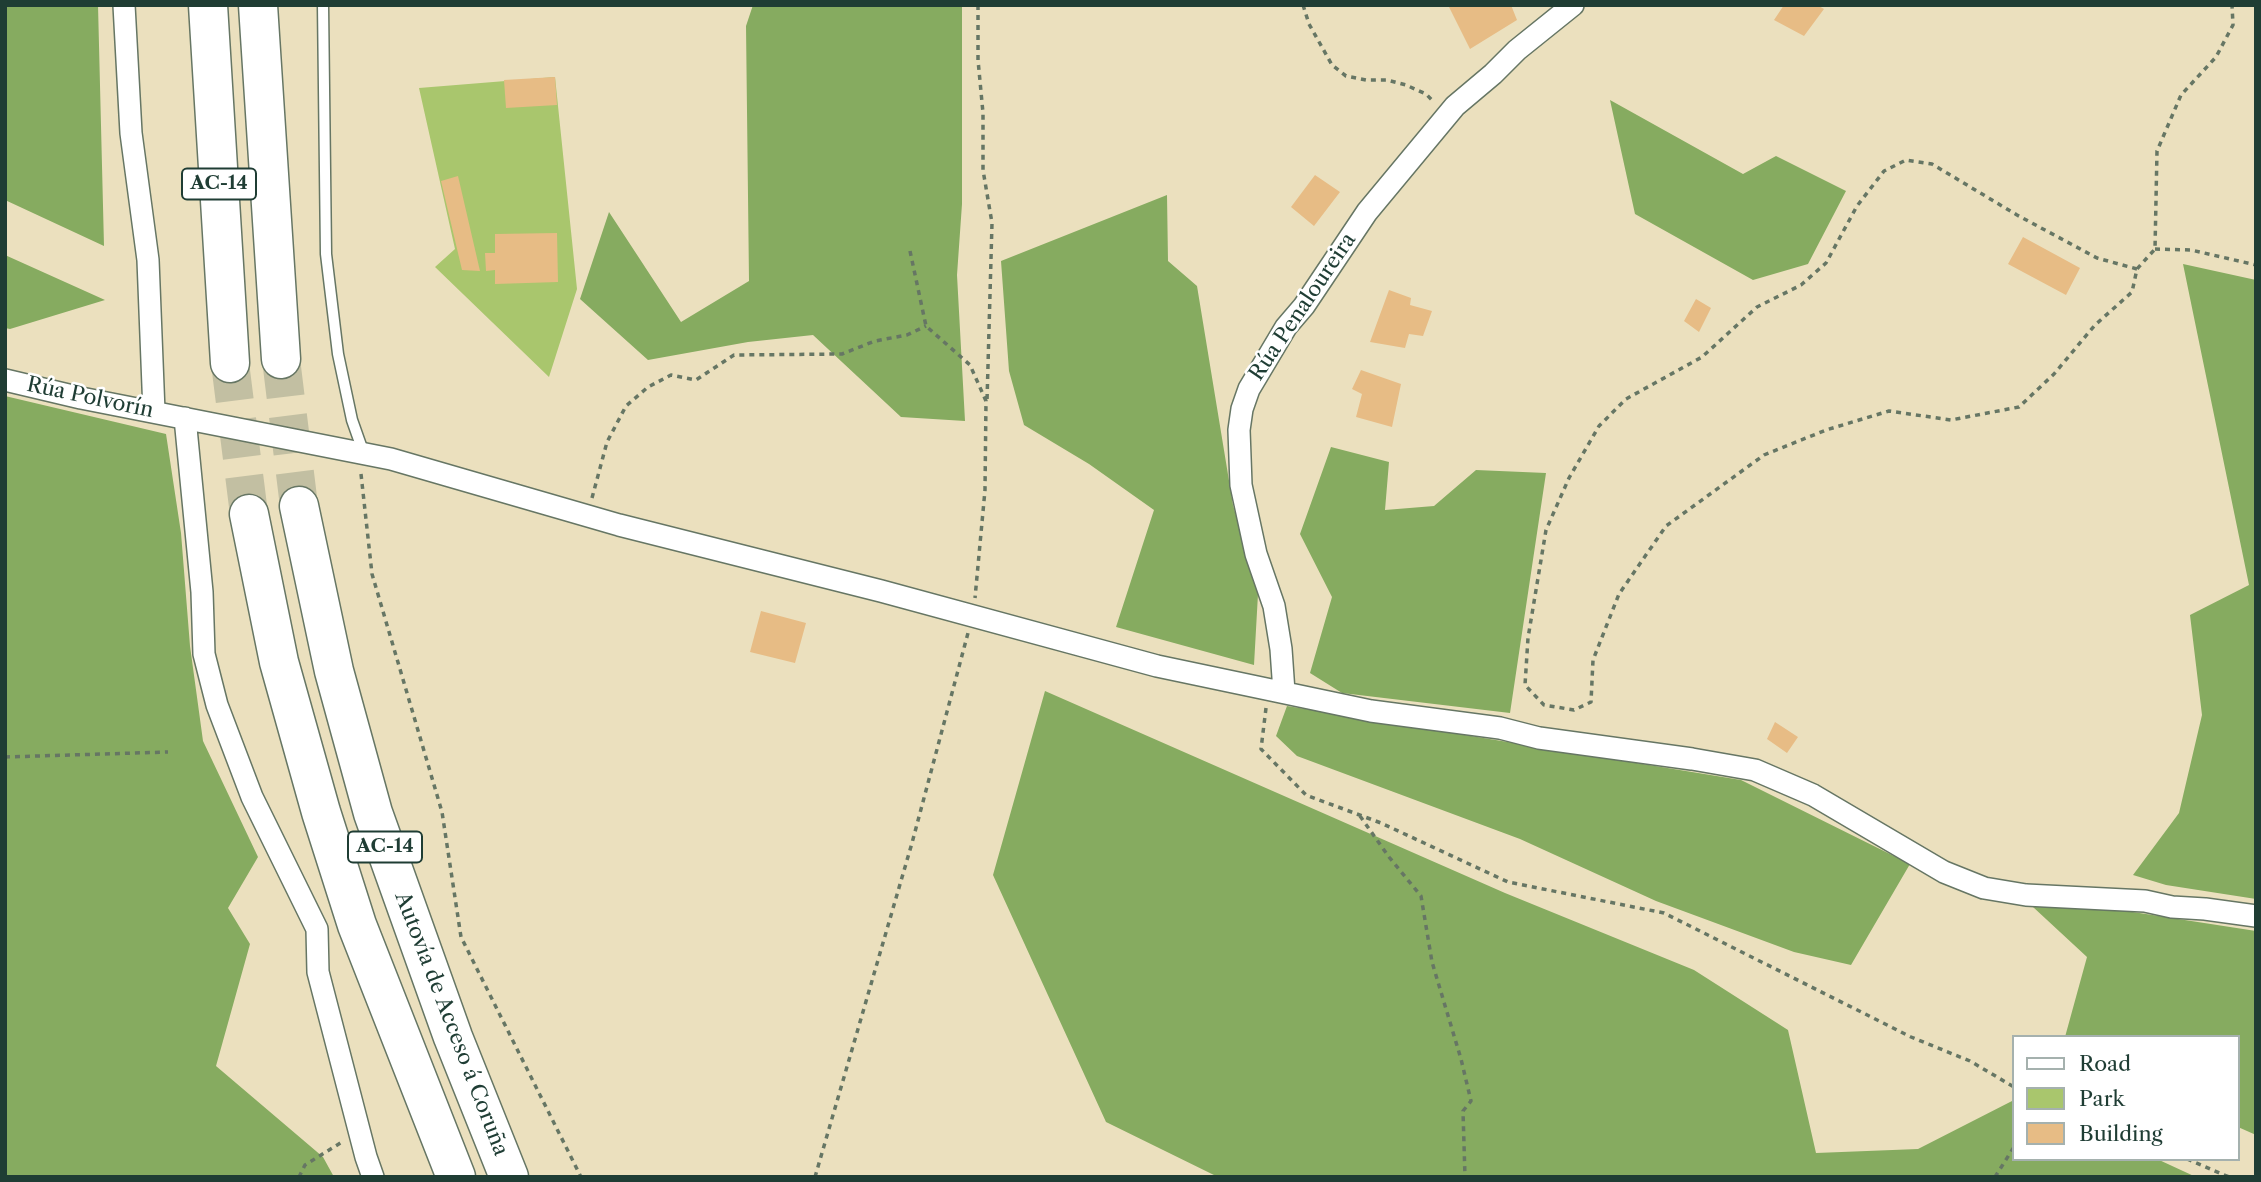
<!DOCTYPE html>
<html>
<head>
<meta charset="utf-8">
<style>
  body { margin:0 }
  #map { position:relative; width:2261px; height:1182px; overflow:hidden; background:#ebe0be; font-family:"Libre Caslon Text",serif }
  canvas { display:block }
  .frame { position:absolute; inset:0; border:7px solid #1f3d34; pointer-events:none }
  .legend { position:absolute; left:2012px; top:1035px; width:228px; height:126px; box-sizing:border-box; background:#fff; border:2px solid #a5b1ae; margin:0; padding:9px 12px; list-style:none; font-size:21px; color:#1f3d34 }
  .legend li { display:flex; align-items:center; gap:14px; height:35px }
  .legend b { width:35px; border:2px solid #a5b1ae }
</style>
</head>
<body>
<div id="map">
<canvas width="2261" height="1182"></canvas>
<div class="frame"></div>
<ul class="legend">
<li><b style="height:9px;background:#fff"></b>Road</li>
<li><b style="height:19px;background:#a9c66d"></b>Park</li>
<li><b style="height:19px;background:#e7bc85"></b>Building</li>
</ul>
</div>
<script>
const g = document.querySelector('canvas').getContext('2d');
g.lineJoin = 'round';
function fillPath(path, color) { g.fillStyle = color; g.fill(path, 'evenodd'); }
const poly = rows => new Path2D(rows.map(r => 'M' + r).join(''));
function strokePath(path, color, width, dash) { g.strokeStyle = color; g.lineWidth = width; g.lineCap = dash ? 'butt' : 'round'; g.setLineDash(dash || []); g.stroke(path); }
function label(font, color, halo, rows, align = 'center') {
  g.font = font + ' "Libre Caslon Text",serif'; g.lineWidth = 5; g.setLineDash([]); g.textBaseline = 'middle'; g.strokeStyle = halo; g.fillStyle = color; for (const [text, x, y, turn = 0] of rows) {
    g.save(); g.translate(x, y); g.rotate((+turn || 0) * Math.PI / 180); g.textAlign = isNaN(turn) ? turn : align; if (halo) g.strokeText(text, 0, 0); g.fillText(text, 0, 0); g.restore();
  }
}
const green = poly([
  [555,77,577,289,549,377,435,267,455,249,419,88]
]);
const forest = poly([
  [5,5,98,5,104,246,5,200],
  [753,5,962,5,962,204,957,275,965,421,901,417,813,335,748,342,648,360,580,299,609,212,681,322,749,281,746,26],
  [1610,100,1743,174,1776,156,1846,191,1808,264,1753,280,1635,214],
  [1167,195,1168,261,1197,286,1233,505,1258,594,1254,665,1116,627,1154,510,1089,464,1024,425,1009,371,1001,261],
  [5,255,105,300,10,329,5,328],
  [2183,264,2256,280,2256,899,2166,885,2133,875,2179,813,2202,715,2190,615,2249,585],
  [5,396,166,434,181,533,190,646,203,741,258,857,228,908,250,944,216,1066,323,1157,334,1177,5,1177],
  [1331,447,1389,462,1385,510,1434,506,1476,470,1546,473,1510,713,1342,693,1310,673,1332,597,1300,534],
  [1045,691,1505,893,1694,970,1788,1030,1816,1153,1918,1149,2014,1100,2014,1159,2157,1159,2196,1177,1218,1177,1106,1122,993,875],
  [1287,706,1741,780,1910,864,1851,965,1794,952,1656,901,1520,839,1297,756,1276,736],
  [2033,907,2107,908,2256,931,2256,1135,2238,1127,2238,1037,2065,1037,2087,957]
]);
const building = poly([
  [1448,5,1511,5,1517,20,1470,49],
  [1784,5,1817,5,1824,9,1804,36,1774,20],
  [555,77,557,105,506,108,504,80],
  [1315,175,1340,192,1314,226,1291,207],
  [458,176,480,271,462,270,441,181],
  [557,233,558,282,495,284,495,270,486,271,485,253,495,253,495,234],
  [2023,237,2080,268,2066,295,2008,264],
  [1389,290,1411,298,1410,305,1432,311,1423,336,1409,334,1405,348,1370,342],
  [1696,299,1711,308,1699,332,1684,321],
  [1361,370,1401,384,1392,427,1356,417,1362,394,1352,389],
  [761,611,806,623,795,663,750,652],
  [1775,722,1798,737,1787,753,1767,739]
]);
const motorwayTunnel = poly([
  [281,359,299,506],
  [230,363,249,514]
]);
const path = poly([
  [978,5,978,60,983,113,983,170,992,223,987,401],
  [1303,5,1309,24,1332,65,1346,76,1366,80,1387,80,1406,85,1426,94,1434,102],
  [2155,249,2191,250,2256,265],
  [910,251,926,326,970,365,986,401,985,490,975,598],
  [2137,269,2097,258,2017,215,1932,164,1906,160,1884,171,1857,206,1826,263,1801,285,1757,307,1702,357,1626,399,1599,426,1569,478,1546,530,1528,638,1525,685,1544,705,1574,710,1591,702,1593,660,1619,594,1666,526,1764,455,1826,430,1889,411,1951,420,2019,407,2054,374,2095,325,2132,292,2137,269,2155,249,2157,151,2181,95,2216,57,2233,25,2232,5],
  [361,474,372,574,442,812,461,937,581,1177],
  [592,498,607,442,626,406,648,387,671,375,696,380,734,355,842,354,875,341,907,335,926,326],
  [1266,708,1261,749,1306,795,1381,823,1508,882,1664,913,1911,1037,1970,1061,2014,1087],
  [5,757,168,752],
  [1360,816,1389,857,1421,896,1432,962,1461,1059,1471,1101,1463,1111,1465,1177],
  [2187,1159,2229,1177],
  [299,1177,305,1165,342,1142],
  [815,1177,912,843,968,633],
  [1995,1177,2014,1147]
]);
const service = poly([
  [323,5,326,254,338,354,352,420,364,454]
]);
const minor = poly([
  [124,5,131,133,148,260,154,412],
  [5,380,81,398,391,459,619,525,881,591,1157,666,1371,711,1500,728,1539,738,1692,759,1755,770,1813,795,1944,872,1984,888,2026,895,2145,901,2172,907,2205,909,2256,916],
  [185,418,202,592,204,654,217,705,252,797,317,929,318,972,366,1157,373,1177],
  [1284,692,1281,649,1274,606,1256,554,1241,485,1239,430,1242,409,1249,389,1286,327,1304,306,1367,212,1455,106,1493,74,1517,50,1573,5]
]);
const motorway = poly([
  [208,5,230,363],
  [258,5,281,359],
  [299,506,334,671,373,813,453,1037,509,1177],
  [249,514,279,662,321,812,357,925,456,1177]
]);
const shields = [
  [219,184,74],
  [385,847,74]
];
const shieldNames = [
  ["AC-14",219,184],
  ["AC-14",385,847]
];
const streetNames = [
  ["Rúa Penaloureira",1303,307,-56],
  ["Rúa Polvorín",90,398,12],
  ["Autovía de Acceso á Coruña",451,1024,69]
];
fillPath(green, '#a9c66d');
fillPath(forest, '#86ab60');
fillPath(building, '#e7bc85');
strokePath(motorwayTunnel, '#c2bfa2', 38, [38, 19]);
strokePath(service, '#667664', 13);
strokePath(minor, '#667664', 24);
strokePath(motorway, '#667664', 41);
strokePath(path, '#667664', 3.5, [5, 5]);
strokePath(service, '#fff', 10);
strokePath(minor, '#fff', 21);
strokePath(motorway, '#fff', 38);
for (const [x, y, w] of shields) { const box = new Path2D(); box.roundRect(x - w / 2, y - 15.5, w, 31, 5); g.fillStyle = '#fff'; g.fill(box); strokePath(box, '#1f3d34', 2); }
label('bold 19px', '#1f3d34', null, shieldNames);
label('21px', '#1f3d34', '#fff', streetNames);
</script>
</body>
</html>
